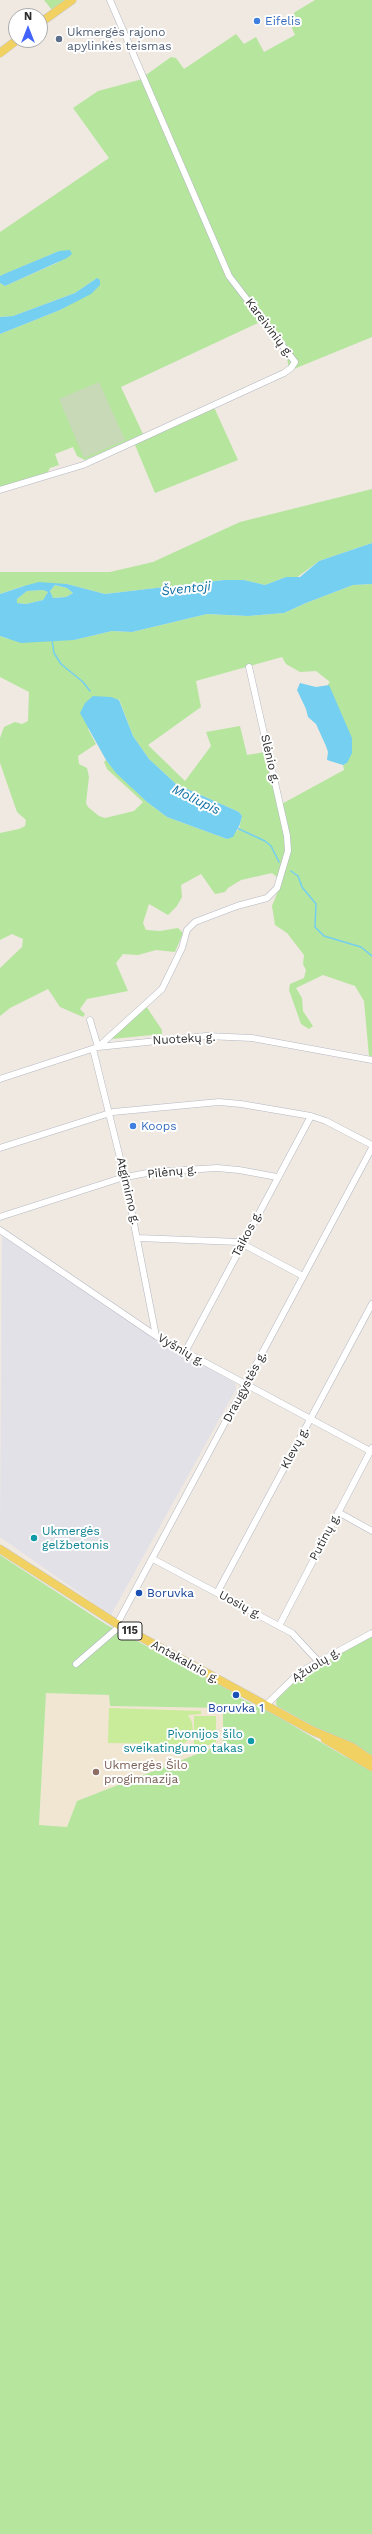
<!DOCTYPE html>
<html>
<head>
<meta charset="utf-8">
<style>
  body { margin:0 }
  #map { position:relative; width:372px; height:2534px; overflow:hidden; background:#efe9e1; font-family:"Work Sans",sans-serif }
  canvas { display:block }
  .north { position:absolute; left:8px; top:8px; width:40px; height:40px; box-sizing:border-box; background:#fff; border:1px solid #ababab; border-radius:50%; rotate:0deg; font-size:11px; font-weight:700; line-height:16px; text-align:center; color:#2e2e2e }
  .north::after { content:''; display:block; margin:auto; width:14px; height:18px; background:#4264fb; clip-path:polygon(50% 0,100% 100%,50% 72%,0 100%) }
</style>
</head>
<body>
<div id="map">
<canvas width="372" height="2534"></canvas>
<div class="north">N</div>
</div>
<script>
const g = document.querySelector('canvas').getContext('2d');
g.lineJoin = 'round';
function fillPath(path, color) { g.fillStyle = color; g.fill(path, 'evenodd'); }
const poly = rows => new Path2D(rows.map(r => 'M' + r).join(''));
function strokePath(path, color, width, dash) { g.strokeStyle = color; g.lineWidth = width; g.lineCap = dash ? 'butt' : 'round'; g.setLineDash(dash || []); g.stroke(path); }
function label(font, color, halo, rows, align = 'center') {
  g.font = font + ' "Work Sans",sans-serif'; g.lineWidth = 4; g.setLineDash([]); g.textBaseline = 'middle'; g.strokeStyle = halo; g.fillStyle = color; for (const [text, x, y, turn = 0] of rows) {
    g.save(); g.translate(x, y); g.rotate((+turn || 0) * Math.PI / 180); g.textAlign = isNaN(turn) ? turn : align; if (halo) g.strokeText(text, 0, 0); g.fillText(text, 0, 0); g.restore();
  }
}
const industrial = poly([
  [2,1233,115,1312,235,1383,236,1389,111,1615,0,1537]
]);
const education = poly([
  [46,1693,109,1695,110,1706,223,1708,223,1744,77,1801,67,1827,39,1825]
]);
const green = poly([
  [44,0,66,0,52,10],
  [315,0,372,0,372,337,289,371,287,357,260,322,121,387,143,434,85,460,77,456,73,447,55,454,59,465,50,468,48,472,0,488,0,334,60,310,70,304,97,278,75,293,13,316,0,317,0,283,5,286,59,262,59,251,0,276,0,232,109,158,73,108,98,91,139,80,171,57,176,58,184,69,236,34,244,44,256,37,264,52,295,35,289,21,295,12],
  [213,405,238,460,155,493,135,445,144,437],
  [372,489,372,543,319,561,296,578,286,577,265,585,244,580,224,580,105,594,67,584,23,586,0,594,0,572,110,572,153,562,240,522],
  [372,584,372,1056,369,1056,364,1001,355,986,323,975,296,988,302,998,303,1011,313,1026,309,1029,301,1024,289,990,290,984,304,978,306,970,303,964,304,955,287,933,275,925,272,906,282,881,272,873,241,880,228,888,225,892,215,894,201,874,181,885,182,897,177,906,168,915,149,904,143,923,146,930,160,931,178,928,183,933,175,952,156,950,138,955,123,954,116,963,128,991,87,999,80,1009,85,1014,83,1017,60,1007,48,989,10,1008,0,1016,0,968,22,947,23,939,12,934,0,940,0,833,19,829,25,826,26,820,17,812,0,763,0,738,4,727,15,722,22,724,28,721,29,692,0,677,0,636,8,639,74,640,112,631,132,632,207,614,248,616,284,613,306,603,353,585],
  [282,657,286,664,300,672,316,671,330,682,328,684,347,763,343,765,344,770,278,806,265,752,247,755,240,726,206,732,211,746,185,781,148,745,201,707,196,681],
  [119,699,133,736,149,759,176,784,239,812,242,816,239,829,227,839,167,817,147,802,106,760,104,762,107,769,143,802,134,811,105,818,99,816,88,807,86,803,89,777,87,768,79,764,78,756,96,744,88,729],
  [55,585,67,588,73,593,66,597,53,598,50,591],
  [43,590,48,591,47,596,43,600,26,604,17,603,17,599,27,591],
  [146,1006,162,1030,162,1034,112,1039,111,1037],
  [0,1555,107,1625,231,1691,240,1698,277,1716,344,1756,372,1769,372,2534,0,2534],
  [46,1693,109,1695,110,1706,223,1708,223,1744,77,1801,67,1827,39,1825],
  [372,1635,372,1759,277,1706,276,1703,277,1698,304,1673]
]);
const cemetery = poly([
  [99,382,125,440,84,458,59,399]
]);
const pitch = poly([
  [109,1708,201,1711,201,1714,188,1715,192,1722,193,1731,188,1740,183,1744,108,1743],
  [194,1716,216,1716,216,1745,194,1745]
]);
const water = poly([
  [70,250,72,254,67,258,5,286,0,283,0,276,4,274,59,251],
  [97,278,100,280,100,285,91,294,60,310,0,334,0,317,13,316,75,293],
  [372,543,372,584,353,585,306,603,284,613,248,616,207,614,132,632,112,631,74,640,21,643,0,636,0,594,24,586,39,582,67,584,105,594,224,580,244,580,265,585,286,577,300,577,319,561],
  [55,585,67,588,73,593,66,597,53,598,50,591],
  [43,590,48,592,43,600,26,604,17,603,17,599,27,591],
  [300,683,316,687,329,685,352,738,352,753,347,763,343,765,327,760,328,752,326,746,316,724,308,717,306,709,297,690],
  [93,696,111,697,119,700,133,736,149,759,176,784,239,812,242,816,240,824,233,837,227,839,167,817,147,802,116,773,106,760,80,713,85,703]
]);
const stream = poly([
  [52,640,54,653,61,664,83,682,90,691],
  [237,828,265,841,271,846,279,862],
  [291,871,298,876,302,887,316,904,315,927,324,936,361,947,372,956]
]);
const minor = poly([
  [0,490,83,465,284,373,291,368,295,362,229,276,110,0],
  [90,1020,98,1047,162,989,182,948,187,930,195,922,237,906,267,898,277,888,288,851,287,836,249,667],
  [93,1049,125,1178,156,1336],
  [0,1079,98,1047,206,1036,252,1038,372,1060],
  [0,1148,113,1112,219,1102,241,1104,311,1116,326,1121,372,1145],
  [0,1217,121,1178,152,1172,217,1168,239,1170,277,1177],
  [0,1230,156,1336,372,1452],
  [138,1238,239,1242,303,1276],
  [185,1352,311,1116],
  [338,1512,372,1531],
  [153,1559,292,1633,318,1661],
  [217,1593,372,1304],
  [117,1624,372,1148],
  [279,1626,372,1448],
  [76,1664,120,1626],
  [266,1705,300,1672,372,1633]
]);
const major = poly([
  [40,23,72,0],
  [0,53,17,40],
  [0,1549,117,1624,313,1731,352,1747,372,1761],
  [325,1739,372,1767]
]);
const markers = [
  [257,21,4,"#3f7fe0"],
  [59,39,4,"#5c6f8a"],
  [133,1126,4,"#3f7fe0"],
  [34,1538,4,"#0f9aa8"],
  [139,1593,4,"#1a4fb4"],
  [236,1695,4,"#1a4fb4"],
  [251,1741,4,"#0f9aa8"],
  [96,1772,4,"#8d6e63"]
];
const shields = [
  [130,1631,24]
];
const shieldNames = [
  ["115",130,1631]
];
const shopNames = [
  ["Eifelis",265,21],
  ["Koops",141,1126]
];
const serviceNames = [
  ["Ukmergės rajono",67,32],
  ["apylinkės teismas",67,46]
];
const streetNames = [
  ["Kareivinių g.",269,328,53],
  ["Slėnio g.",270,759,77],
  ["Nuotekų g.",184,1039,-3],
  ["Pilėnų g.",172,1172,-6],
  ["Atgimimo g.",128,1191,77],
  ["Taikos g.",247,1234,-62],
  ["Vyšnių g.",181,1350,30],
  ["Draugystės g.",245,1387,-62],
  ["Klevų g.",295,1448,-62],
  ["Putinų g.",325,1537,-62],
  ["Uosių g.",240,1605,28],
  ["Antakalnio g.",185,1662,29],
  ["Ąžuolų g.",316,1665,-32]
];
const cultureNames = [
  ["Ukmergės",42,1531],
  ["gelžbetonis",42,1545],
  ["Pivonijos šilo",243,1734,"right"],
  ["sveikatingumo takas",243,1748,"right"]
];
const transitNames = [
  ["Boruvka",147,1593],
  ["Boruvka 1",236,1708,"center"]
];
const educationNames = [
  ["Ukmergės Šilo",104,1765],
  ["progimnazija",104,1779]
];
const waterNames = [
  ["Šventoji",186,589,-6],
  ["Moliupis",196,800,26]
];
fillPath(industrial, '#e3e1e8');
fillPath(education, '#f0e6d1');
fillPath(green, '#b6e59e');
fillPath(cemetery, '#c8d9b8');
fillPath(pitch, '#c9ec9a');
fillPath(water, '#75cff0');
strokePath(stream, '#75cff0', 1.5);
strokePath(minor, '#b4b7c1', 7);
strokePath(major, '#c9c9c9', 9);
strokePath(minor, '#fff', 6);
strokePath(major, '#f2d163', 8);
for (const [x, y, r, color] of markers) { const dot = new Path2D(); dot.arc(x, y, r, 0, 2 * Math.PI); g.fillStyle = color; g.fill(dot); strokePath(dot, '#fff', 1.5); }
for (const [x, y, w] of shields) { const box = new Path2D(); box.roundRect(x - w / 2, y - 9, w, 18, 3); g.fillStyle = '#fff'; g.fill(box); strokePath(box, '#2e2e2e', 1); }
label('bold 11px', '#2e2e2e', null, shieldNames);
label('12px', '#366cbe', '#fff', shopNames, 'left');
label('12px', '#4e5e75', '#fff', serviceNames, 'left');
label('12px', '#2e2e2e', '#fff', streetNames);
label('12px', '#0d838f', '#fff', cultureNames, 'left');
label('12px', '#164399', '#fff', transitNames, 'left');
label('12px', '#785e54', '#fff', educationNames, 'left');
label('italic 13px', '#0d6fa3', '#fff', waterNames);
</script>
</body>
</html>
